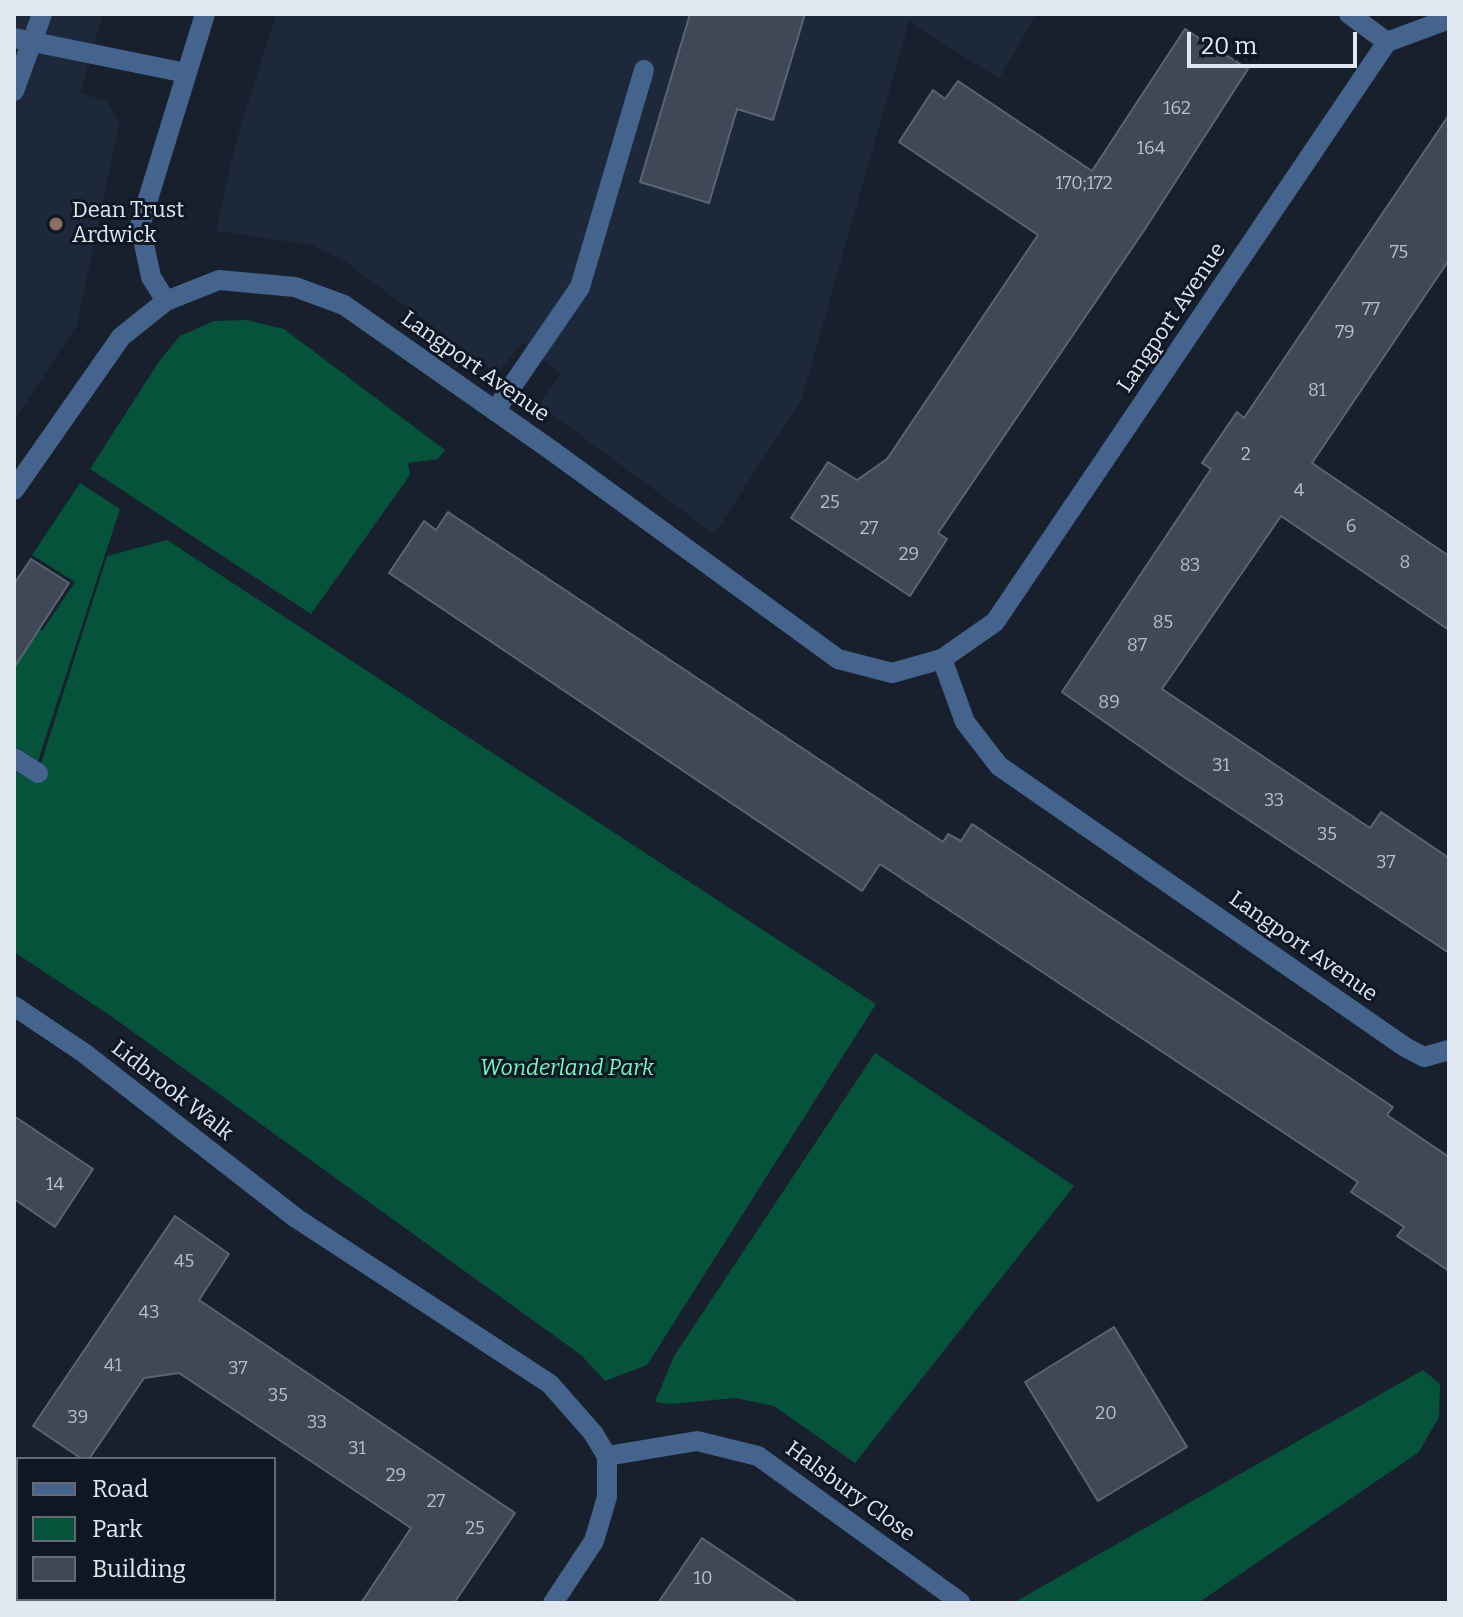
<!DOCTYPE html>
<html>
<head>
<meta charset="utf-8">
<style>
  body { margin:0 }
  #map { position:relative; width:1463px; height:1617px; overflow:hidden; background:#18202d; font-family:Bitter,serif }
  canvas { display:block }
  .frame { position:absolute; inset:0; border:16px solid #e1e7f0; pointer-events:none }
  .legend { position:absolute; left:16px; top:1457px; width:260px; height:144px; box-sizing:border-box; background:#0f1723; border:2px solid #636a75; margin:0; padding:10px 14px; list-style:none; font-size:24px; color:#e1e7f0 }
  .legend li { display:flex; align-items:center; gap:16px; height:40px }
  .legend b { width:40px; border:2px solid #636a75 }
  .scale { position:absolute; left:1187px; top:32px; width:170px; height:36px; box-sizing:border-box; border:4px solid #e1e7f0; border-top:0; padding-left:10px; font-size:24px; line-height:28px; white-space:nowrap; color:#e1e7f0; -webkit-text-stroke:6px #0f1723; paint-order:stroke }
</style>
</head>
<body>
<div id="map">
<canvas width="1463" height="1617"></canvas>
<div class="frame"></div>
<ul class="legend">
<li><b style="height:10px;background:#44648e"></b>Road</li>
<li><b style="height:22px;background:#06533b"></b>Park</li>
<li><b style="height:22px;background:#3e4856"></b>Building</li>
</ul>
<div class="scale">20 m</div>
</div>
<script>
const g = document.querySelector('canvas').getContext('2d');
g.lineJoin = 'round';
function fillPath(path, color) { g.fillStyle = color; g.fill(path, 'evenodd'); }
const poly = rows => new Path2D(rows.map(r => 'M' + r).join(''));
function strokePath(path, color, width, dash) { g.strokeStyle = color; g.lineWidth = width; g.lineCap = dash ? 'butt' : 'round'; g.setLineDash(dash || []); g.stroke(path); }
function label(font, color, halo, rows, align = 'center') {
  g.font = font + ' Bitter,serif'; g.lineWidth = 6; g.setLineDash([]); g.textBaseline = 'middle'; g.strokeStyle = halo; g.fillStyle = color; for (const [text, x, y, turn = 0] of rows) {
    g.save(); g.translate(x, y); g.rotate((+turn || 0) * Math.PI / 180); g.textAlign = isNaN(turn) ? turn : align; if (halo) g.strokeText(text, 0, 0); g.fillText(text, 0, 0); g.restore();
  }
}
const built = poly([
  [14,14,103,14,80,93,106,101,119,123,77,325,14,420],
  [276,14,1036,14,999,79,909,21,801,401,714,534,539,404,561,374,522,342,497,374,343,260,312,245,216,231,235,146]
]);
const green = poly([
  [246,320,284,329,445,450,438,459,408,463,410,475,311,614,90,469,160,360,180,336,214,321],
  [80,483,120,509,38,761,14,746,14,613,42,631,75,582,32,555],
  [167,540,876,1004,647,1365,605,1381,581,1355,111,1016,14,952,14,771,35,782,107,556],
  [875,1053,1074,1186,855,1463,774,1406,735,1398,670,1404,655,1402,674,1356],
  [1423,1370,1440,1384,1439,1417,1419,1452,1198,1603,1013,1603]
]);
const building = poly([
  [690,14,805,14,773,120,737,109,709,203,640,182,690,14],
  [1185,29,1248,69,1143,232,938,533,947,539,910,596,791,518,828,462,857,480,887,459,1038,235,899,142,933,90,945,99,958,81,1092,171,1185,29],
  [1449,115,1449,260,1312,463,1449,556,1449,630,1281,516,1162,689,1370,828,1381,812,1449,858,1449,953,1178,773,1062,692,1211,469,1202,463,1237,412,1244,418,1449,115],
  [448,512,943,842,948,834,961,841,972,824,1393,1107,1387,1115,1449,1157,1449,1271,1397,1236,1404,1227,1351,1192,1358,1182,880,864,862,891,389,573,424,521,436,530,448,512],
  [31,559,69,583,14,668,14,584,31,559],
  [14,1116,93,1169,55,1227,14,1199,14,1116],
  [175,1216,229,1254,199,1300,515,1513,454,1603,361,1603,411,1528,179,1373,144,1378,89,1459,82,1459,33,1426,175,1216],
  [1114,1327,1187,1447,1098,1501,1025,1382,1114,1327],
  [702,1538,798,1603,658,1603,702,1538]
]);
const lane = poly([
  [1349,14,1387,42],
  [14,38,186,73],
  [14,91,42,14],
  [495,411,580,287,644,70],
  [14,758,38,773]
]);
const street = poly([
  [166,301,151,277,140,225,205,14],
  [14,490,121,337,166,301,219,280,295,287,344,305,551,450,838,659,892,673,942,659,995,622,1387,42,1449,19],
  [942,659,965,722,999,766,1405,1047,1424,1057,1449,1050],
  [14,1006,84,1053,296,1218,550,1384,593,1433,607,1456,697,1441,758,1456,960,1602],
  [14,1543,18,1544],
  [126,1599,132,1603],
  [553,1603,594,1541,607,1497,607,1456]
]);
const markers = [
  [56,224,8,"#8d6e63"]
];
const numberNames = [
  ["162",1177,109],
  ["164",1151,149],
  ["170;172",1084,184],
  ["75",1399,253],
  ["77",1371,310],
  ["79",1345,333],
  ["81",1317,391],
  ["2",1246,455],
  ["4",1299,491],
  ["25",830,503],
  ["6",1351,527],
  ["27",869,529],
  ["29",909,555],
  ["8",1405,563],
  ["83",1190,566],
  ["85",1163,623],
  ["87",1137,646],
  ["89",1109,703],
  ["31",1221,766],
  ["33",1274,801],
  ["35",1327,835],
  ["37",1386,863],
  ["14",55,1185],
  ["45",184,1262],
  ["43",149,1313],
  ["41",113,1366],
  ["37",238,1369],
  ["35",278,1396],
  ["20",1106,1414],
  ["39",78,1418],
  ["33",317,1423],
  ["31",357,1449],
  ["29",396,1476],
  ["27",436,1502],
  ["25",475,1529],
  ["10",703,1579]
];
const poiNames = [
  ["Dean Trust",72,211],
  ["Ardwick",72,236]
];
const streetNames = [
  ["Langport Avenue",1172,318,-56],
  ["Langport Avenue",475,367,35],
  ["Langport Avenue",1303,947,35],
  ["Lidbrook Walk",172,1091,38],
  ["Halsbury Close",850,1492,36]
];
const parkNames = [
  ["Wonderland Park",567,1069]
];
fillPath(built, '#1d293b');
fillPath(green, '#06533b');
fillPath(building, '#3e4856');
strokePath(building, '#5a6473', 2);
strokePath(lane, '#44648e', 20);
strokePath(street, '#44648e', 20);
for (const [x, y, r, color] of markers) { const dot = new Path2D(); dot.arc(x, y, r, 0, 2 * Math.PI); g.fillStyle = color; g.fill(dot); strokePath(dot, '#0f1723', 3); }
label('18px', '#b8bfca', null, numberNames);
label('22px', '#e1e7f0', '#0f1723', poiNames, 'left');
label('22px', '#e1e7f0', '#0f1723', streetNames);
label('italic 22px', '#72f8c3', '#0f1723', parkNames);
</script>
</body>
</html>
